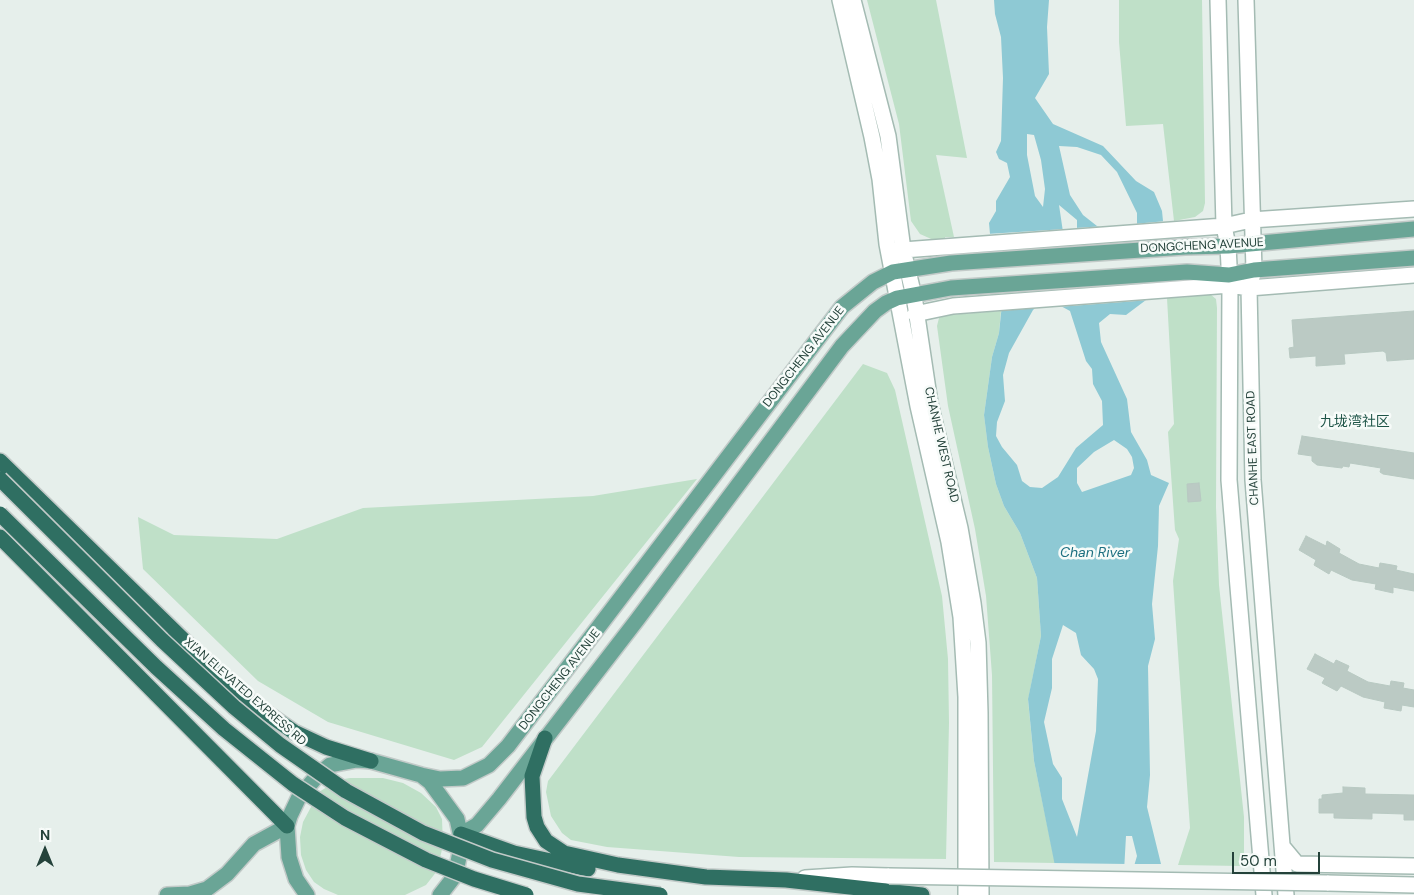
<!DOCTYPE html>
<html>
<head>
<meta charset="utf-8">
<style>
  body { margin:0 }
  #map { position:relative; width:1414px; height:895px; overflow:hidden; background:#e6efeb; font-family:"DM Sans",sans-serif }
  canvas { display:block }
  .north { position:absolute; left:20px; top:825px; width:50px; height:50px; -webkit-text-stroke:4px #f7fbf9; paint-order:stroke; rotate:0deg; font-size:14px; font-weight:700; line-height:20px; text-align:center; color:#24423a }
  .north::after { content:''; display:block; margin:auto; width:18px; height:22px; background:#24423a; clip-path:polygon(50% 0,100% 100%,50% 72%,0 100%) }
  .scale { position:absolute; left:1232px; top:852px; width:88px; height:22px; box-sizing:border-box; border:2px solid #24423a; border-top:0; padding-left:6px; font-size:15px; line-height:18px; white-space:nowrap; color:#24423a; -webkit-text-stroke:4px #f7fbf9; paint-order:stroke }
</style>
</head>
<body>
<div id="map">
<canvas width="1414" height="895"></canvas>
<div class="north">N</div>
<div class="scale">50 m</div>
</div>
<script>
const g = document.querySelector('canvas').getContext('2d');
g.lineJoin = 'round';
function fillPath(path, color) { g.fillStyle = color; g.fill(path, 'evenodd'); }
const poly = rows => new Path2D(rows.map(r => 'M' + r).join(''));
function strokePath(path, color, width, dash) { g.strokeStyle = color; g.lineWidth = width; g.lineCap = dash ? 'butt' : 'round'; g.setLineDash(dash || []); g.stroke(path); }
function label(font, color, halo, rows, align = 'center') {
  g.font = font + ' "DM Sans","Noto Sans SC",sans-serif'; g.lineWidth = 5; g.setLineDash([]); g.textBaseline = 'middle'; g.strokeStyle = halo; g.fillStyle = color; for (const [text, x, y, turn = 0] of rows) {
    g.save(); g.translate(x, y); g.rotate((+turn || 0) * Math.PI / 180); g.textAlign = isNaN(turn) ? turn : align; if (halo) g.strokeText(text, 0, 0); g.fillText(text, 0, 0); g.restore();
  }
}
const green = poly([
  [867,0,936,0,967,158,936,155,954,237,945,237,946,242,938,242,920,234,911,221,899,124],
  [1119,0,1202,0,1205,203,1203,211,1195,217,1174,221,1163,124,1126,126,1119,42],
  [1190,293,1210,294,1216,299,1217,308,1216,507,1219,585,1244,817,1244,862,1241,866,1178,865,1190,828,1173,581,1179,539,1175,530,1168,432,1174,424,1167,298,1189,297],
  [1001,311,999,333,992,357,984,415,988,447,996,484,1004,506,1020,533,1037,578,1041,636,1028,700,1034,761,1055,863,994,862,992,675,986,596,975,529,948,406,937,326,939,318,948,315],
  [863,364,887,373,895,390,942,596,948,659,949,723,946,859,739,857,607,847,571,840,562,833,551,816,546,792,548,781],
  [697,479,482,747,454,760,328,722,258,681,143,569,138,517,174,535,277,539,363,508,593,496],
  [350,778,383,778,403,783,421,793,436,807,442,819,443,845,437,871,426,885,405,895,338,895,324,889,314,882,306,870,301,855,300,837,303,822,319,792,338,780]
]);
const water = poly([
  [994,0,1049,0,1047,27,1049,74,1035,98,1053,124,1103,146,1136,181,1154,192,1162,211,1163,221,1146,300,1126,315,1110,314,1099,323,1101,342,1127,399,1131,432,1147,460,1151,475,1169,483,1159,506,1158,546,1152,604,1155,639,1148,666,1150,775,1147,807,1161,864,1161,895,1059,886,1034,761,1028,699,1041,636,1037,578,1020,533,1004,506,996,484,988,447,984,415,992,357,999,333,1004,285,1000,257,990,234,989,223,996,211,996,201,1010,177,1007,163,999,159,996,152,1001,141,1003,78,1001,37,995,14],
  [1027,134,1034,135,1041,160,1045,189,1043,207,1035,196,1027,155],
  [1059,146,1077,147,1101,155,1117,172,1137,213,1137,230,1121,231,1097,226,1083,215,1070,195],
  [1059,205,1077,220,1077,235,1063,232],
  [1046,298,1070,311,1086,361,1092,369,1093,384,1102,401,1103,425,1076,448,1058,477,1042,488,1030,487,1022,481,1017,465,1002,447,996,436,997,422,1005,401,1003,375,1009,353,1033,310],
  [1114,440,1127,449,1132,457,1134,468,1131,475,1082,492,1077,483,1077,468,1094,452],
  [1063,625,1076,633,1081,655,1094,669,1098,679,1096,731,1077,837,1062,799,1062,778,1053,764,1044,722,1052,688,1052,659],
  [1126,836,1132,836,1137,856,1127,890,1123,889]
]);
const pier = poly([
  [1166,221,1164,269,1157,292,1150,300,1057,307,1046,301,1039,308,998,311,1002,285,997,258,987,234,1065,229,1075,232,1075,228,1106,226,1135,228,1134,224],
  [1053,863,1127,864,1125,887,1132,864,1164,864,1163,895,1055,895]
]);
const building = poly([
  [1414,311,1414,359,1387,361,1386,353,1383,351,1344,354,1345,364,1316,366,1316,356,1290,358,1289,348,1294,347,1292,320,1414,311],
  [1302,436,1414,453,1414,479,1383,474,1380,472,1381,468,1350,463,1349,467,1343,466,1342,468,1317,465,1312,461,1312,456,1298,454,1302,436],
  [1199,483,1201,501,1188,502,1187,484,1199,483],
  [1306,536,1326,546,1327,541,1340,549,1339,553,1359,564,1379,568,1380,563,1392,565,1397,566,1396,570,1414,574,1414,591,1393,587,1393,593,1375,589,1376,584,1352,580,1331,570,1329,574,1314,565,1316,560,1299,550,1306,536],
  [1315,654,1334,664,1336,660,1349,666,1347,671,1368,682,1390,686,1391,681,1404,683,1403,688,1414,690,1414,707,1402,705,1401,711,1384,708,1385,702,1363,697,1341,686,1337,691,1322,683,1325,678,1307,669,1315,654],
  [1343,787,1365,788,1365,794,1414,795,1414,820,1404,820,1404,814,1372,813,1372,819,1334,818,1334,813,1319,813,1319,799,1322,799,1322,795,1343,793,1343,787]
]);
const secondary = poly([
  [840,0,872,137,880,179,887,244,918,406,949,542,961,617,966,697,966,895],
  [853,0,888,136,903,250,914,296,930,403,960,528,973,603,978,643,980,713,981,895],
  [1218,0,1224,226,1228,246,1230,285,1229,480,1264,895],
  [1246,0,1254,270,1249,288,1253,480,1286,895],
  [903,250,1224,226,1251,220,1414,209],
  [915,314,953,306,1230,285,1249,288,1414,275],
  [1282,846,1297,864,1414,866],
  [805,878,852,875,889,876],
  [1327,883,1414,885]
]);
const primary = poly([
  [421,775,440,779,463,778,489,765,508,746,842,307,873,282,893,272,951,263,1185,247,1228,246,1414,229],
  [461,834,477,825,499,799,637,620,842,346,875,311,886,303,897,298,951,288,1187,272,1229,275,1254,270,1414,258],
  [167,895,190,894,207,889,227,874,254,844,287,826],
  [307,895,296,879,289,857,287,826,290,816,299,797,318,775,330,765,357,760,371,761,421,775,430,782,457,819,462,842,457,867,454,877,440,895]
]);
const highway = poly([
  [0,461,238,693,294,732,326,747,371,761],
  [0,537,287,826],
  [545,738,532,776,534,817,537,827,546,841,564,853,618,865,706,877,786,880,922,895],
  [461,834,514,853,588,869]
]);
const secondaryBridge = poly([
  [889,876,1327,883]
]);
const highwayBridge = poly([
  [0,479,162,640,234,707,280,745,346,791,423,833,492,860,578,884,660,895],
  [0,514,156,667,224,729,293,784,345,818,426,860,474,879,526,895]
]);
const streetNames = [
  ["DONGCHENG AVENUE",1202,246,-3],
  ["DONGCHENG AVENUE",804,357,-52],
  ["CHANHE WEST ROAD",941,445,77],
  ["CHANHE EAST ROAD",1253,448,-92],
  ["DONGCHENG AVENUE",560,680,-52],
  ["XI'AN ELEVATED EXPRESS RD",245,692,41]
];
const neighbourhoodNames = [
  ["九垅湾社区",1355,422]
];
const waterNames = [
  ["Chan River",1095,553]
];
fillPath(green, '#bfe0c8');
fillPath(water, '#8ec9d4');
fillPath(pier, '#e6efeb');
fillPath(building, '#bbcac4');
strokePath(building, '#b8c9c2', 1);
strokePath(secondary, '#a4bbb3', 18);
strokePath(primary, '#c2cac8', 18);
strokePath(highway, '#c2cac8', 18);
strokePath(secondary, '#fff', 15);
strokePath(primary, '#6aa596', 15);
strokePath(highway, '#2f6f62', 15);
strokePath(secondaryBridge, '#a4bbb3', 18, []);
strokePath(highwayBridge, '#c2cac8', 18, []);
strokePath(secondaryBridge, '#fff', 15);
strokePath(highwayBridge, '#2f6f62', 15);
label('12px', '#24423a', '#f7fbf9', streetNames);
label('14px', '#1f5548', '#f7fbf9', neighbourhoodNames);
label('italic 14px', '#1c6f80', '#f7fbf9', waterNames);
</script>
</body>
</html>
